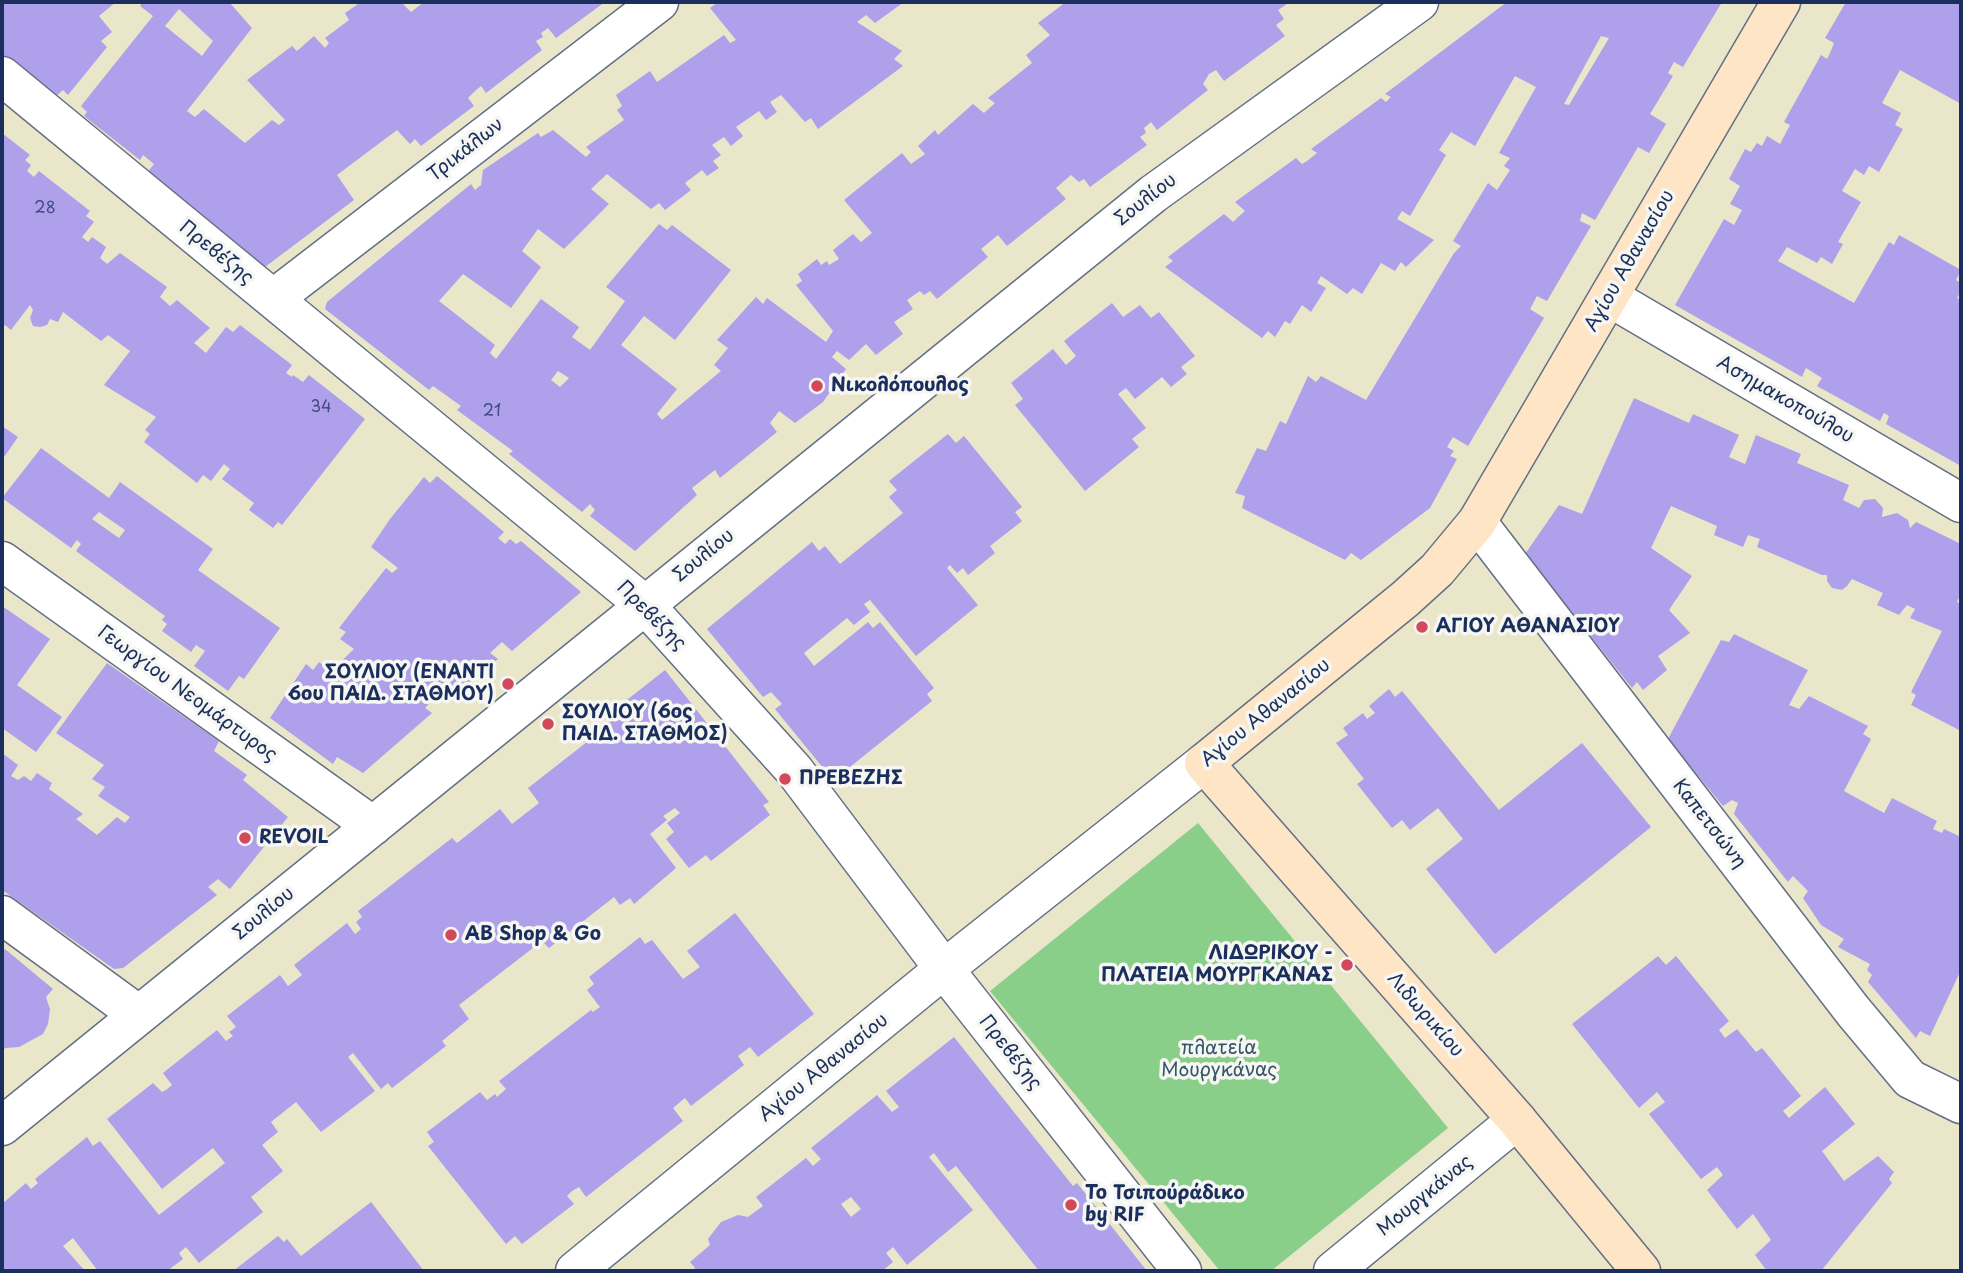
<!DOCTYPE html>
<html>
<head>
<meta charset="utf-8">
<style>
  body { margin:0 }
  #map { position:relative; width:1963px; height:1273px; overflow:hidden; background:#eae6ca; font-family:"Playpen Sans",sans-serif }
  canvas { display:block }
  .frame { position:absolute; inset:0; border:4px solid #1b2f5e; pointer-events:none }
</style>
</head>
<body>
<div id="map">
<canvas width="1963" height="1273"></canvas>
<div class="frame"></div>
</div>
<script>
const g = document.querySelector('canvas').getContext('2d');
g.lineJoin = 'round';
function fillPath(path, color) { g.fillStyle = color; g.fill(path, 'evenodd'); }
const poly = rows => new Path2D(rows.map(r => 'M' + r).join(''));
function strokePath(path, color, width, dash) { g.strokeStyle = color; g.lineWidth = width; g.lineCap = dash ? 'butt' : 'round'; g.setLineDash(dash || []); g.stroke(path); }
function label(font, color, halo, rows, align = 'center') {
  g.font = font + ' "Playpen Sans",sans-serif'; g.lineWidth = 7; g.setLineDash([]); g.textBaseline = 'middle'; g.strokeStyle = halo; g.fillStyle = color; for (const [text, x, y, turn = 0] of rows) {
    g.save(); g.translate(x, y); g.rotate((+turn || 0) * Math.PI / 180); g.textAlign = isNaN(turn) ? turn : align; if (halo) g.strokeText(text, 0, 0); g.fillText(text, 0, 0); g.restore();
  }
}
const green = poly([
  [1198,823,1448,1128,1271,1271,1220,1271,990,991]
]);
const building = poly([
  [2,2,116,2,99,16,112,32,101,41,107,47,68,95,63,90,55,97,2,56],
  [143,2,229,2,252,28,187,111,195,117,204,109,245,143,272,120,279,125,285,120,247,80,292,46,297,51,314,36,325,48,329,43,325,38,349,20,345,13,361,2,401,2,411,12,424,2,605,2,556,38,548,28,541,33,543,37,536,41,542,50,486,93,481,86,475,91,468,98,474,106,421,146,415,139,410,144,397,130,337,175,354,200,265,267,147,173,154,164,143,155,140,160,84,116,87,112,81,106,153,16,140,6],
  [179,9,213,41,202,56,165,26],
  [718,2,904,2,875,23,866,15,857,22,902,51,894,59,903,66,818,129,811,118,805,122,781,95,770,102,777,112,766,120,759,111,736,127,743,136,731,146,724,137,712,145,721,155,713,161,719,168,707,176,702,170,685,183,691,190,665,210,659,203,651,209,607,174,591,189,609,204,564,249,538,229,522,251,541,267,511,308,463,274,439,301,495,345,490,353,496,359,541,299,579,327,572,337,590,350,625,301,606,287,659,224,667,230,672,225,731,270,675,340,644,316,621,345,677,389,657,414,662,420,721,371,714,365,728,348,717,340,756,297,763,304,767,298,826,342,833,331,796,285,802,281,798,274,817,259,821,265,827,261,829,265,839,259,833,250,853,234,861,242,872,233,844,200,902,153,911,164,925,154,918,146,935,130,938,135,973,104,984,113,995,103,988,98,1032,63,1026,55,1050,35,1038,23,1066,2,1290,2,1278,10,1284,19,1276,25,1285,36,1224,81,1216,70,1209,74,1203,84,1208,90,1157,130,1151,122,1144,128,1146,133,1140,137,1147,145,1090,187,1084,179,1079,182,1071,175,1056,188,1066,199,1007,246,998,235,981,249,988,257,937,299,930,291,924,295,920,291,907,300,913,309,894,322,903,334,876,355,866,344,849,360,837,351,832,357,846,369,823,402,795,423,779,411,770,423,777,432,720,478,715,470,692,488,697,495,635,551,590,516,595,510,590,504,582,512,509,454,513,451,457,410,461,406,433,386,429,390,325,309,327,302,471,184,475,190,481,185,483,170,538,133,541,137,553,130,586,157,591,152,586,147,624,120,617,110,622,106,616,95,650,71,657,82,724,35,730,43,736,40,710,8],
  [558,371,569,378,560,387,551,380],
  [1507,2,1722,2,1683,67,1674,62,1668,73,1673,76,1650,114,1666,124,1649,153,1638,147,1595,220,1582,213,1580,221,1591,226,1547,301,1537,296,1530,309,1544,318,1468,446,1453,437,1447,447,1454,451,1450,456,1457,459,1430,508,1361,560,1351,553,1345,560,1242,508,1245,496,1235,493,1257,448,1266,451,1280,421,1286,424,1308,376,1316,382,1321,376,1366,400,1454,253,1461,246,1453,241,1488,183,1497,190,1510,170,1504,166,1510,158,1499,153,1536,87,1515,76,1475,146,1451,132,1439,150,1446,155,1410,216,1402,211,1397,219,1434,240,1406,267,1401,262,1395,271,1381,263,1362,294,1353,288,1347,294,1321,276,1317,283,1326,288,1311,312,1302,305,1290,324,1285,321,1275,337,1268,331,1262,338,1165,267,1173,261,1168,257,1224,214,1233,222,1238,217,1245,211,1235,202,1296,158,1302,164,1307,161,1317,153,1311,149,1381,98,1386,102,1391,97,1385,94],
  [1601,36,1609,38,1569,105,1564,104],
  [1846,2,1961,2,1961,104,1900,70,1882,103,1901,113,1895,125,1903,129,1879,172,1869,166,1864,175,1855,169,1842,191,1861,202,1838,242,1843,244,1832,264,1821,257,1817,263,1787,247,1778,261,1854,303,1889,242,1894,245,1899,235,1961,270,1956,280,1961,283,1961,291,1957,298,1961,300,1961,466,1886,424,1889,416,1884,413,1880,421,1817,386,1822,378,1806,368,1802,377,1675,305,1724,219,1734,225,1742,210,1730,204,1740,186,1729,179,1745,149,1751,152,1757,143,1762,146,1767,136,1780,144,1790,125,1784,122,1821,55,1827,59,1830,53,1834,43,1825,38],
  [2,133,30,155,25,160,31,165,27,171,34,177,39,171,90,211,86,216,94,222,82,237,88,242,92,237,106,247,100,258,107,264,120,253,167,287,160,297,170,306,177,300,210,328,194,343,206,353,226,327,233,332,240,325,292,365,286,373,292,377,293,375,303,382,309,375,365,419,282,525,278,522,273,528,249,510,254,503,222,479,230,469,224,464,211,481,203,475,197,483,144,442,150,434,145,430,156,417,104,385,130,351,108,335,101,341,63,312,58,322,50,319,47,325,40,327,33,326,30,318,33,310,30,305,11,330,5,325,2,329],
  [1112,303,1123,317,1140,305,1151,318,1159,312,1195,356,1181,367,1187,374,1171,387,1162,377,1135,399,1126,388,1118,394,1146,428,1132,439,1139,447,1085,491,1015,405,1023,399,1011,383,1053,349,1066,365,1076,356,1064,341],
  [1634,398,1689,423,1693,414,1739,435,1729,457,1745,464,1756,435,1801,454,1797,463,1849,485,1843,500,1859,508,1864,500,1875,499,1883,508,1882,517,1897,513,1908,520,1910,528,1916,522,1961,544,1961,593,1957,602,1961,604,1961,731,1911,705,1916,695,1911,692,1942,631,1910,618,1915,609,1907,605,1899,615,1877,605,1883,593,1852,579,1847,586,1842,590,1832,588,1827,581,1827,575,1822,575,1757,547,1760,539,1748,535,1743,547,1714,535,1717,526,1671,506,1651,548,1692,576,1669,610,1690,633,1658,656,1667,670,1643,690,1637,682,1632,688,1525,554,1559,505,1582,514],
  [2,426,18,437,2,460],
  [948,434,956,443,964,436,1022,507,1015,512,1022,521,990,546,995,553,968,575,963,568,957,573,950,565,947,568,978,605,916,656,870,600,864,604,870,612,854,625,847,618,804,653,814,666,868,622,873,628,880,622,934,688,927,694,932,701,840,775,835,768,828,774,775,709,782,704,771,692,763,697,707,629,812,542,819,551,825,546,840,564,903,513,889,497,897,490,889,481],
  [41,448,109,498,120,482,213,549,198,570,280,628,244,679,239,676,228,691,194,666,205,651,196,645,191,652,162,631,167,624,162,620,165,616,76,551,81,544,77,540,71,548,2,498],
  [99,512,125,530,119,538,92,519],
  [437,476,504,532,498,538,505,544,510,539,516,544,521,541,581,592,512,651,502,642,490,653,498,659,445,704,436,696,425,708,432,713,363,773,337,757,333,764,270,718,306,664,313,670,319,662,331,671,354,649,340,639,346,632,339,628,386,568,392,573,398,568,371,547,390,519,424,477,430,483],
  [2,606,50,639,17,685,62,717,36,752,2,728],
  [1734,634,1808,670,1789,705,1799,709,1809,696,1868,726,1863,734,1871,739,1844,791,1884,813,1892,798,1937,821,1933,829,1942,833,1944,829,1961,837,1961,970,1930,1036,1920,1031,1916,1038,1868,982,1872,975,1867,970,1870,964,1838,947,1844,939,1821,925,1803,898,1808,891,1793,876,1788,882,1734,814,1738,803,1732,800,1723,806,1668,739,1721,640,1729,642],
  [107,663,219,741,214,751,247,775,243,780,288,817,230,889,218,879,208,887,217,895,123,968,114,969,2,890,2,753,18,765,11,776,18,780,24,776,31,781,37,773,52,783,49,789,83,814,76,819,97,835,117,817,125,823,130,817,98,796,105,787,92,779,104,765,56,733],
  [665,670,769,802,763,805,770,815,711,861,706,855,689,868,666,839,674,832,667,823,680,813,675,808,663,816,667,820,650,834,676,868,634,904,630,898,620,905,614,897,549,948,542,941,459,1005,469,1019,442,1041,446,1046,392,1088,388,1083,381,1089,353,1053,348,1057,375,1091,321,1132,296,1102,271,1122,278,1132,262,1145,283,1171,251,1197,263,1212,199,1263,186,1247,179,1253,183,1259,167,1271,98,1271,73,1238,63,1246,85,1271,2,1271,2,1204,26,1183,31,1189,38,1183,35,1179,87,1137,93,1146,100,1141,159,1215,225,1163,213,1148,162,1189,107,1119,153,1083,162,1092,166,1090,172,1085,163,1073,217,1030,226,1041,233,1036,229,1032,236,1027,227,1016,280,975,288,986,302,975,294,965,347,923,355,934,361,929,356,922,362,917,358,911,452,838,457,843,500,809,512,824,539,803,528,788,610,724,604,718],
  [1389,689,1395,697,1402,691,1499,810,1582,743,1651,827,1495,954,1426,869,1463,839,1438,808,1410,830,1402,820,1392,828,1357,784,1364,779,1336,743,1348,735,1343,728,1363,713,1367,719,1375,713,1369,706],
  [735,913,814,1014,758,1057,750,1047,738,1056,744,1065,691,1106,685,1098,673,1108,683,1121,586,1197,579,1187,572,1191,567,1196,574,1204,522,1244,515,1236,506,1244,428,1146,434,1142,427,1132,480,1092,487,1100,495,1094,497,1097,506,1089,499,1081,591,1010,593,1012,600,1007,587,990,594,984,589,977,640,937,645,944,652,940,683,979,700,967,687,951],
  [5,949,53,989,46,997,50,1009,48,1024,43,1034,19,1047,5,1048,2,1053,2,953],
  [1658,956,1666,965,1676,956,1729,1021,1719,1030,1725,1038,1737,1029,1756,1052,1762,1048,1801,1096,1783,1111,1789,1118,1825,1087,1855,1124,1822,1151,1844,1181,1878,1156,1894,1172,1889,1179,1892,1183,1821,1271,1767,1271,1755,1255,1771,1240,1753,1214,1737,1229,1707,1190,1723,1175,1717,1167,1701,1179,1649,1114,1665,1102,1657,1092,1639,1108,1572,1024],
  [954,1037,1073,1186,1077,1183,1147,1271,1039,1271,956,1166,948,1172,934,1153,929,1157,973,1210,907,1265,893,1247,886,1253,893,1262,882,1271,692,1271,695,1268,690,1262,710,1245,708,1239,721,1222,738,1215,748,1217,763,1206,756,1197,806,1158,813,1166,821,1159,811,1148,877,1095,892,1112,899,1107,886,1091],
  [851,1197,861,1209,851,1217,841,1204],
  [371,1202,424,1271,233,1271,278,1236,284,1242,287,1239,301,1256]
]);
const street = poly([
  [2,76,645,605,794,770,944,969,1182,1271],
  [1609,297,1961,503],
  [273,299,659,2],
  [1477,522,1853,1011,1910,1079,1961,1104],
  [2,561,373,826],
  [2,915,139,1015],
  [2,1126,1153,194,1419,2],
  [575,1271,944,969,1204,763],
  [1333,1271,1517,1120]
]);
const secondary = poly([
  [1641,1271,1517,1120,1204,763,1405,599,1437,570,1477,522,1781,2]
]);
const markers = [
  [817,386,7,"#d1495b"],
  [1422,627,7,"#d1495b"],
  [508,684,7,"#d1495b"],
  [548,724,7,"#d1495b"],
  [785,779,7,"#d1495b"],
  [245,838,7,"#d1495b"],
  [451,935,7,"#d1495b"],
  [1347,965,7,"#d1495b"],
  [1071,1205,7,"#d1495b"]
];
const numberNames = [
  ["28",45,209],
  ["34",321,408],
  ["21",492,412]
];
const streetNames = [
  ["Τρικάλων",466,150,-38],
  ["Σουλίου",1146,200,-38],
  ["Πρεβέζης",216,253,39],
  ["Αγίου Αθανασίου",1630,261,-60],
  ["Ασημακοπούλου",1785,400,30],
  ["Σουλίου",704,556,-39],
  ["Πρεβέζης",651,616,45],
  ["Γεωργίου Νεομάρτυρος",187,694,36],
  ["Αγίου Αθανασίου",1266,713,-39],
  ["Καπετσώνη",1709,824,52],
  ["Σουλίου",264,914,-39],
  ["Λιδωρικίου",1425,1015,49],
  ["Πρεβέζης",1010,1053,52],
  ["Αγίου Αθανασίου",824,1068,-39],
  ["Μουργκάνας",1425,1196,-39]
];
const poiNames = [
  ["Νικολόπουλος",831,386],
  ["ΑΓΙΟΥ ΑΘΑΝΑΣΙΟΥ",1436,627],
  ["ΣΟΥΛΙΟΥ (ΕΝΑΝΤΙ",494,673,"right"],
  ["6ου ΠΑΙΔ. ΣΤΑΘΜΟΥ)",494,695,"right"],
  ["ΣΟΥΛΙΟΥ (6ος",562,713],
  ["ΠΑΙΔ. ΣΤΑΘΜΟΣ)",562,735],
  ["ΠΡΕΒΕΖΗΣ",799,779],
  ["REVOIL",259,838],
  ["AB Shop & Go",465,935],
  ["ΛΙΔΩΡΙΚΟΥ -",1333,954,"right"],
  ["ΠΛΑΤΕΙΑ ΜΟΥΡΓΚΑΝΑΣ",1333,976,"right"],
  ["To Τσιπούράδικο",1085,1194],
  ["by RIF",1085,1216]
];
const parkNames = [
  ["πλατεία",1219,1049],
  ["Μουργκάνας",1219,1071]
];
fillPath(green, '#89cf8a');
fillPath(building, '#aea0ea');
strokePath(street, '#636f84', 41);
strokePath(secondary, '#636f84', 41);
strokePath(street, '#fff', 38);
strokePath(secondary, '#fde5c5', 38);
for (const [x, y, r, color] of markers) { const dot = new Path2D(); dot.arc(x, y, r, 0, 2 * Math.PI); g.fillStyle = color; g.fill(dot); strokePath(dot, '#f6f6f2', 2.5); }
label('16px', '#404b81', null, numberNames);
label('19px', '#1b2f5e', '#f6f6f2', streetNames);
label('bold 19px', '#1b2f5e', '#f6f6f2', poiNames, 'left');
label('19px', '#365769', '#f6f6f2', parkNames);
</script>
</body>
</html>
